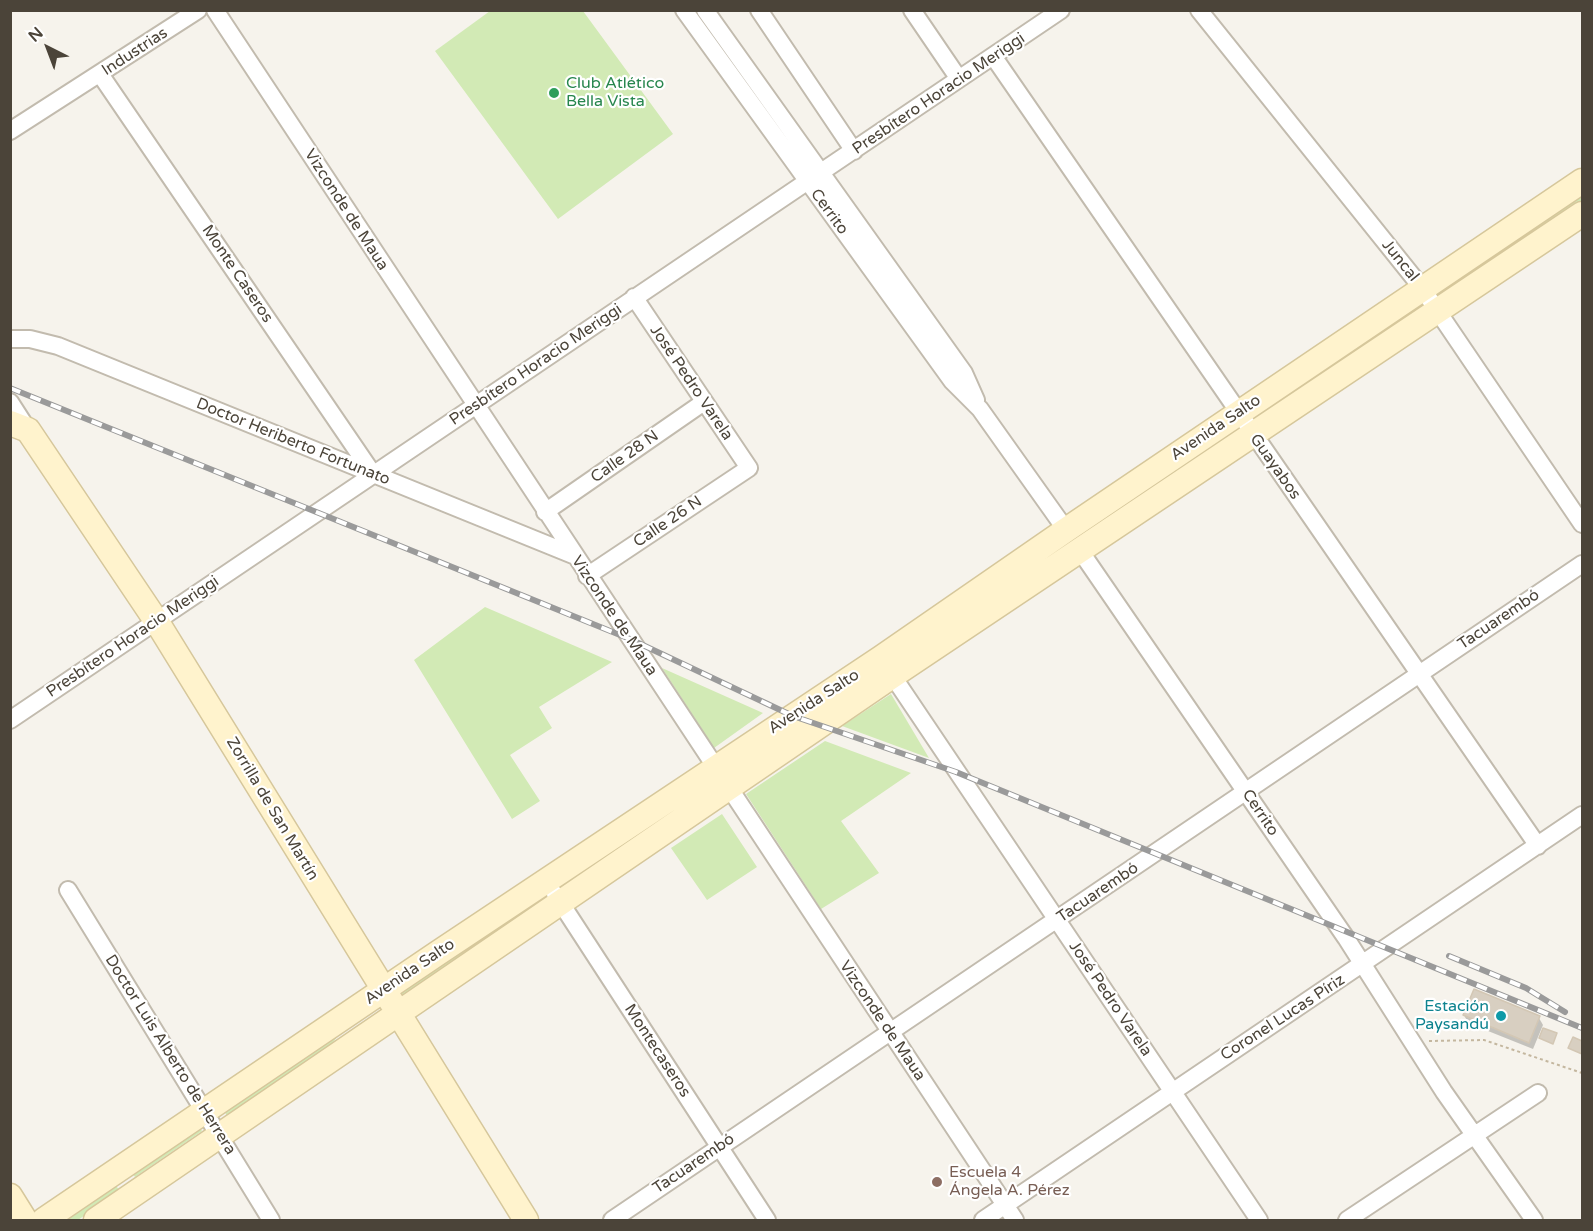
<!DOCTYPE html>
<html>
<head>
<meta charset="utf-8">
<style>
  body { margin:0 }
  #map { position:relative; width:1593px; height:1231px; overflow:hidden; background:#f6f3ec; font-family:"Varela Round",sans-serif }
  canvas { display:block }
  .frame { position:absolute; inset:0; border:12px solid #4b4439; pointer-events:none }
  .north { position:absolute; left:18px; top:18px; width:60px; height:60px; -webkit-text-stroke:4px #fff; paint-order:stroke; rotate:318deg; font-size:16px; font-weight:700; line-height:24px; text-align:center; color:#4b4439 }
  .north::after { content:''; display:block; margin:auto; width:21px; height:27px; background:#4b4439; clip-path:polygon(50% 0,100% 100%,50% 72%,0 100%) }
</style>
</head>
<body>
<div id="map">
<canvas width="1593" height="1231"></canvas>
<div class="frame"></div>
<div class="north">N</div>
</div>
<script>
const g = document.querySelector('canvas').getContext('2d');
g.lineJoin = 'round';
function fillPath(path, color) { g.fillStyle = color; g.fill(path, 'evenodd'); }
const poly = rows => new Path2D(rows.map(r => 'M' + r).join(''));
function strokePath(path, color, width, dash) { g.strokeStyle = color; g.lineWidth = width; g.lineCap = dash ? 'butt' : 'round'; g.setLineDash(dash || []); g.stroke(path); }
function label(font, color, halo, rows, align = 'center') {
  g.font = font + ' "Varela Round",sans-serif'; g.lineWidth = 4.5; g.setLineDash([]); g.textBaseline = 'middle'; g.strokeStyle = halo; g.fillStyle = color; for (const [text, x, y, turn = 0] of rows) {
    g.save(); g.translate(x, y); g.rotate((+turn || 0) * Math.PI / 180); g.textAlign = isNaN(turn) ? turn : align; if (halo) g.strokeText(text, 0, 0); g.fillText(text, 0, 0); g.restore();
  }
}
const green = poly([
  [490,11,583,11,673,134,558,219,435,51],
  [1582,190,1582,203,1450,292,1444,283],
  [1421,300,1427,309,1269,416,1262,406],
  [485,607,612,662,539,707,552,728,510,755,540,801,512,819,414,660],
  [662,668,763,713,714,748],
  [891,694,929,758,842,726],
  [825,741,911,773,841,821,879,873,821,909,746,794],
  [722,814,757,867,707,900,671,848],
  [538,895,545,906,402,1004,392,991],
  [381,998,385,1004,341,1032,327,1050,227,1116,222,1107],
  [196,1122,202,1131,135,1177,129,1168],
  [113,1182,120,1191,78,1220,60,1220]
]);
const shadow = poly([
  [1464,1015,1539,1018,1543,1025,1533,1049,1468,1023]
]);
const building = poly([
  [1474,989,1540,1016,1529,1043,1463,1015,1474,989],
  [1543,1028,1557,1033,1553,1044,1539,1038,1543,1028],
  [1573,1037,1582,1041,1582,1054,1568,1048,1573,1037]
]);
const path = poly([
  [1429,1041,1484,1040,1582,1073]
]);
const street = poly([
  [215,10,1015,1220],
  [684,10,952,381,980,409,1066,530],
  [705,10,964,373,976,400],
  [759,10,854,151],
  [912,10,959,79],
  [1199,10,1422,288,1582,524],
  [993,56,1538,846],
  [100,74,373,474],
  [10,131,198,10],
  [10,339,30,339,58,346,573,555],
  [10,402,28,430],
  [545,512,704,402],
  [1081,552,1346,938,1444,1092,1534,1220],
  [587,576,749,468,634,297],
  [888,669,1259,1220],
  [10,720,1061,10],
  [68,890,271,1220],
  [555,894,767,1220],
  [612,1220,1582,564],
  [983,1220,1582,815],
  [1347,1220,1538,1093]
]);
const secondary = poly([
  [10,423,28,430,157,622,526,1220],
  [10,1196,25,1220],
  [44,1220,438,953,881,658,1066,530,1582,181],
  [96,1220,892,676,1582,214]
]);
const rail = poly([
  [10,388,630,639,793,716,956,772,1582,1028],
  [1449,956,1526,988,1565,1012]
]);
const markers = [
  [554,93,6,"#2e9e5b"],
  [1501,1016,6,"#0f9aa8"],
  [937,1182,6,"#8d6e63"]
];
const streetNames = [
  ["Industrias",135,52,-33],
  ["Presbítero Horacio Meriggi",939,94,-34],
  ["Vizconde de Maua",346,210,57],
  ["Cerrito",829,212,54],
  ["Juncal",1400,261,51],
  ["Monte Caseros",237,274,56],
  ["Presbítero Horacio Meriggi",536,365,-34],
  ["José Pedro Varela",691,383,56],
  ["Avenida Salto",1216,428,-34],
  ["Doctor Heriberto Fortunato",293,442,22],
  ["Calle 28 N",625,457,-35],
  ["Guayabos",1275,467,55],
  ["Calle 26 N",668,522,-34],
  ["Vizconde de Maua",614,616,56],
  ["Tacuarembó",1499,620,-34],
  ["Presbítero Horacio Meriggi",133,637,-34],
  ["Avenida Salto",814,702,-33],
  ["Zorrilla de San Martín",272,809,59],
  ["Cerrito",1260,813,56],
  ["Tacuarembó",1098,893,-34],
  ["Avenida Salto",410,972,-34],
  ["José Pedro Varela",1110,999,56],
  ["Coronel Lucas Píriz",1283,1018,-33],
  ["Vizconde de Maua",882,1021,56],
  ["Montecaseros",657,1051,57],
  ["Doctor Luis Alberto de Herrera",170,1055,58],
  ["Tacuarembó",694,1164,-34]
];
const leisureNames = [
  ["Club Atlético",566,84],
  ["Bella Vista",566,102]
];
const cultureNames = [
  ["Estación",1489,1007],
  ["Paysandú",1489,1025]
];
const educationNames = [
  ["Escuela 4",949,1173],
  ["Ángela A. Pérez",949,1191]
];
fillPath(green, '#d2eab5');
fillPath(shadow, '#0003');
fillPath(building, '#d8cfc1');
strokePath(building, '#d3c7b4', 1.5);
strokePath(street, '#c2bbae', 20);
strokePath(secondary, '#d6c79b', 27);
strokePath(path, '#c4b79f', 2, [3, 3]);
strokePath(street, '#fff', 16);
strokePath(secondary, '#fff3cd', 24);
strokePath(rail, '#9a9a9a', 6);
strokePath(rail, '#fff', 4, [11]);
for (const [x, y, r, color] of markers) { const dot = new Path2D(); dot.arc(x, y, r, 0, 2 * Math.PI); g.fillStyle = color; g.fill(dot); strokePath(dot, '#fff', 2); }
label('16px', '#4b4439', '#fff', streetNames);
label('16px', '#27864d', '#fff', leisureNames, 'left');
label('16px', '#0d838f', '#fff', cultureNames, 'right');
label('16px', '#785e54', '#fff', educationNames, 'left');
</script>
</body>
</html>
